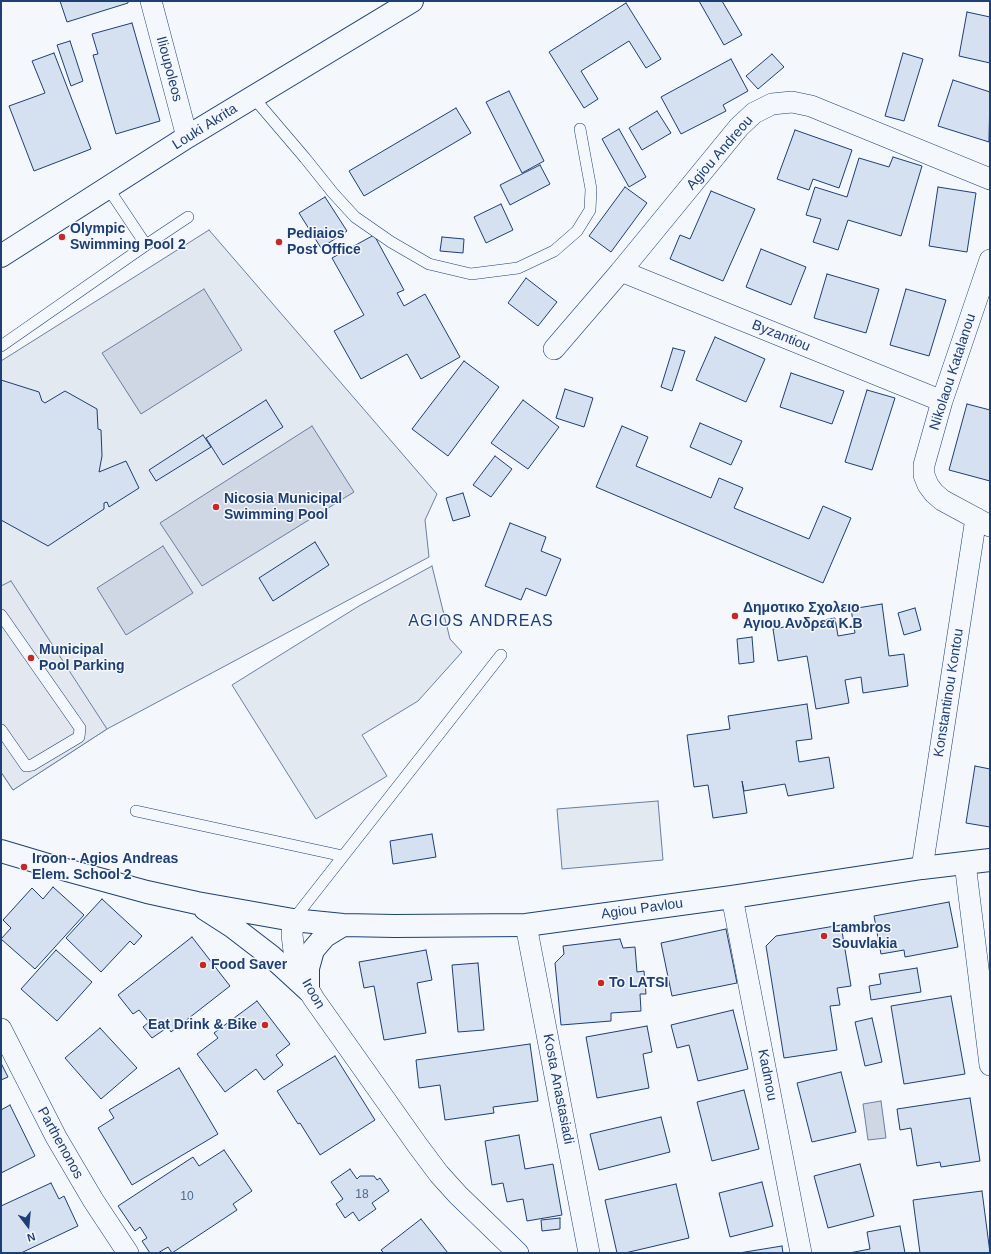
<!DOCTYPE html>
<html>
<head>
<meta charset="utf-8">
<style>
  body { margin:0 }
  #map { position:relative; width:991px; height:1254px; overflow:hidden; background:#f4f7fb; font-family:Helvetica,sans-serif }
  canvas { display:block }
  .frame { position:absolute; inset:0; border:2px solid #1d3f73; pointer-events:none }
  .north { position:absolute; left:8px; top:1206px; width:40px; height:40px; -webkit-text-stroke:3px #f4f7fb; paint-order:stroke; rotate:164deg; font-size:11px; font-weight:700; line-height:16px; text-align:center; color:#1d3f73 }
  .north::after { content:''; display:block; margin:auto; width:14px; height:18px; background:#1d3f73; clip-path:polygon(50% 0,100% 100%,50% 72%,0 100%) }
</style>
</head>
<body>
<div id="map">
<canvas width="991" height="1254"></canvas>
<div class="frame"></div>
<div class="north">N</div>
</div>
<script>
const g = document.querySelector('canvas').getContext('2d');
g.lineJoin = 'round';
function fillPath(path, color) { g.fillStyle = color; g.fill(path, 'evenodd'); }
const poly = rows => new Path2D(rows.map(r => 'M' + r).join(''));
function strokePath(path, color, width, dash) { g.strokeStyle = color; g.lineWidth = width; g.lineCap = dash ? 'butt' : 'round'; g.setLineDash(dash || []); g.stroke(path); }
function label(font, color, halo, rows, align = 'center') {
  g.font = font + ' Helvetica,sans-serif'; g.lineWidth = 3; g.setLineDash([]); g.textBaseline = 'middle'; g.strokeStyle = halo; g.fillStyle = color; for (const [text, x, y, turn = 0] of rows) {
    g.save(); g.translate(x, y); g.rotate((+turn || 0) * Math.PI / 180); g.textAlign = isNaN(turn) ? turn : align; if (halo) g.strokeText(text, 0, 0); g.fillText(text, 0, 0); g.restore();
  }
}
const green = poly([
  [209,230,437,494,425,520,429,557,107,729,13,790,1,772,1,361,209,230],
  [432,566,450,639,462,652,418,701,362,735,387,776,316,819,232,685,359,606,432,566],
  [658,801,663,860,562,869,557,809,658,801]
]);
const parking = poly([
  [11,581,107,729,13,790,1,772,1,586,11,581]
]);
const water = poly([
  [204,289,242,350,141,414,102,353,204,289],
  [312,426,354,492,202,586,160,523,312,426],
  [163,546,193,593,126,635,97,588,163,546],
  [881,1101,886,1138,868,1140,863,1104,881,1101]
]);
const building = poly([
  [60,1,128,1,128,3,67,22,60,1],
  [699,1,722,1,742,35,724,45,699,1],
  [626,3,661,59,646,68,629,41,581,71,598,99,584,108,549,52,626,3],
  [967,12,990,17,990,63,959,56,967,12],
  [132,23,160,121,116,134,93,55,98,54,92,34,132,23],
  [70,41,83,81,71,86,57,45,70,41],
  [54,53,91,149,34,171,9,106,45,93,32,61,54,53],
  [903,53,923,59,904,121,885,116,903,53],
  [772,54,784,67,758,89,746,76,772,54],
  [731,59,748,91,723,105,726,111,681,134,661,97,731,59],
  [953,80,990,92,989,142,938,126,953,80],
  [509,91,544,161,522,173,486,102,509,91],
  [456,108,471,133,364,196,349,171,456,108],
  [657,111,671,133,642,150,629,128,657,111],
  [619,129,646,177,629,187,602,139,619,129],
  [795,130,852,150,839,188,813,179,809,190,777,179,795,130],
  [893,157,922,166,901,236,848,220,838,250,813,242,821,219,806,215,815,187,847,197,859,158,889,167,893,157],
  [540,165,550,184,510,205,500,185,540,165],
  [625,187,647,203,611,252,589,236,625,187],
  [938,187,976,193,967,252,929,246,938,187],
  [711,191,755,209,723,281,670,259,680,235,690,239,711,191],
  [325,197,347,231,321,248,299,213,325,197],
  [501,204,513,230,486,243,474,217,501,204],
  [374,235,404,290,397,293,404,306,425,294,460,357,421,379,407,354,361,379,334,331,364,315,332,258,374,235],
  [442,237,464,239,463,253,440,251,442,237],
  [761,249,806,267,791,305,746,287,761,249],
  [827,274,879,289,866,333,814,318,827,274],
  [526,278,557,302,538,326,508,303,526,278],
  [906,289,946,300,929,356,890,345,906,289],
  [715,337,765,359,746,402,696,380,715,337],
  [673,348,685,351,672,391,661,387,673,348],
  [464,361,499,387,448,456,412,429,464,361],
  [791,373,844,391,832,424,780,407,791,373],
  [1,380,39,392,42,401,45,403,65,391,97,409,98,429,101,430,102,456,99,472,126,461,139,488,109,507,107,502,104,503,104,509,48,546,1,520,1,380],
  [565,389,593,398,584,427,556,418,565,389],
  [867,390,895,398,872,470,845,462,867,390],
  [266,400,283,427,223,465,206,438,266,400],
  [523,400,559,427,528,469,491,443,523,400],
  [967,404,990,410,990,481,949,470,967,404],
  [700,423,742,441,731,465,690,447,700,423],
  [622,426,648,437,636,466,711,498,719,478,743,488,734,508,809,539,823,506,851,518,823,583,596,487,622,426],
  [203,435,211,447,156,481,149,470,203,435],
  [495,456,512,469,491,497,473,485,495,456],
  [463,493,470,516,453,521,446,498,463,493],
  [510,523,546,537,541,551,561,559,546,596,526,588,521,600,485,586,510,523],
  [315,542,329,565,273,601,259,578,315,542],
  [882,604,889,656,904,654,908,686,863,693,861,677,845,680,849,703,816,709,807,656,778,661,773,629,835,618,838,636,855,633,851,609,882,604],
  [915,608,921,630,904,635,898,613,915,608],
  [752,637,754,662,739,664,737,639,752,637],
  [807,704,812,739,796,741,799,762,829,757,834,788,788,796,785,784,744,791,742,781,747,813,713,818,708,785,694,787,687,735,730,729,728,716,807,704],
  [975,766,990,769,990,827,966,823,975,766],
  [432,834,436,857,393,864,390,841,432,834],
  [53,887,84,915,35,969,1,939,11,928,3,920,32,888,43,899,53,887],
  [102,899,142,936,134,945,130,941,101,972,66,938,102,899],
  [949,902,958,947,905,957,904,950,881,954,874,916,949,902],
  [841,925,851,986,837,988,840,1005,830,1006,837,1050,784,1058,766,946,776,936,841,925],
  [726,929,737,983,672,996,661,943,726,929],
  [192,937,230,986,171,1032,168,1027,152,1038,143,1027,149,1022,139,1010,133,1014,118,995,192,937],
  [620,939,623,948,635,947,637,972,644,971,646,994,640,994,641,1011,611,1013,611,1021,561,1025,555,963,564,954,563,946,620,939],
  [56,950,92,982,57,1021,21,989,56,950],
  [426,950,432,980,417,983,426,1033,384,1040,374,986,364,988,359,962,426,950],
  [478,963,484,1030,458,1032,452,965,478,963],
  [917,968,921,992,871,1000,869,986,881,984,879,974,917,968],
  [951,996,965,1074,904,1084,891,1006,951,996],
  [257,1001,290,1044,276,1055,283,1065,264,1080,256,1069,225,1092,197,1054,218,1038,214,1033,257,1001],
  [733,1010,748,1069,698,1081,689,1045,677,1048,671,1025,733,1010],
  [872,1018,882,1062,865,1066,855,1022,872,1018],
  [647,1026,652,1052,643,1054,649,1088,597,1098,586,1037,647,1026],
  [100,1028,137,1068,101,1099,65,1058,100,1028],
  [530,1044,538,1101,493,1107,494,1113,445,1120,440,1085,419,1088,416,1060,530,1044],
  [335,1056,375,1120,320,1155,300,1123,298,1124,277,1091,335,1056],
  [1,1063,8,1077,1,1080,1,1063],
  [179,1068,218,1134,132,1185,98,1128,114,1118,109,1110,179,1068],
  [841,1072,856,1132,812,1142,797,1083,841,1072],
  [744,1090,759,1149,712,1161,697,1102,744,1090],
  [970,1098,980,1161,941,1167,940,1162,917,1166,911,1128,900,1130,897,1109,970,1098],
  [10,1105,35,1156,1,1173,1,1110,10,1105],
  [661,1117,670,1152,599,1170,590,1134,661,1117],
  [519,1135,525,1169,553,1164,562,1215,527,1221,523,1199,507,1202,503,1183,492,1185,485,1141,519,1135],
  [224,1150,252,1191,233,1204,237,1210,172,1253,168,1247,158,1253,150,1253,142,1241,147,1238,140,1227,135,1231,118,1206,193,1157,199,1166,224,1150],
  [860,1164,874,1216,828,1228,814,1176,860,1164],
  [350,1169,357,1179,360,1176,374,1176,377,1180,380,1178,389,1191,372,1203,376,1209,359,1221,353,1212,345,1218,336,1204,343,1199,331,1182,350,1169],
  [762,1182,773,1226,730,1237,719,1193,762,1182],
  [51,1183,59,1199,64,1196,78,1226,21,1253,1,1253,1,1206,51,1183],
  [676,1184,689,1238,625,1253,617,1253,605,1200,676,1184],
  [982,1191,990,1253,920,1253,913,1200,982,1191],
  [560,1218,560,1229,542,1231,541,1220,560,1218],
  [421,1219,448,1253,384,1253,381,1250,421,1219],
  [900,1226,905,1253,849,1253,870,1249,867,1232,900,1226],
  [782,1246,783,1253,739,1253,782,1246]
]);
const service = poly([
  [253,97,305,158,333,193,355,217,391,242,429,264,471,274,518,268,554,251,577,231,590,210,591,189,580,129],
  [108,188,146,245],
  [1,346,146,245,188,217],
  [1,615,80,728,79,737,32,765,26,766,1,730],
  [136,811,343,856],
  [293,920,501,655]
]);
const minor = poly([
  [151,1,187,137],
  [990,260,942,401,924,465,924,475,928,485,934,493,942,500,990,526],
  [621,271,942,401],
  [554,349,621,271,739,127,754,113,772,104,792,102,811,106,990,179],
  [965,863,990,1065],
  [922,868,976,518],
  [732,897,801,1253],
  [293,920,292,935,295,959,305,984,314,999,418,1146,439,1174,458,1195,518,1253],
  [526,925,589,1253],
  [1,1029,56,1137,93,1200,128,1253]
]);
const secondary = poly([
  [1,851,48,865,147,892,197,903,293,920,343,925,395,926,526,925,732,897,922,868,990,860],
  [205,909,233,927,272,957,308,990],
  [308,990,308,968,313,950,325,936,343,925]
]);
const primary = poly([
  [1,256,187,137,412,1]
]);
const markers = [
  [62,237,4,"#c62828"],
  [279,242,4,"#c62828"],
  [216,507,4,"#c62828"],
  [735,616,4,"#c62828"],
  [31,658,4,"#c62828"],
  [24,867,4,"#c62828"],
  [824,936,4,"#c62828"],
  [203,965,4,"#c62828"],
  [601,983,4,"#c62828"],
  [265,1025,4,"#c62828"]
];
const numberNames = [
  ["18",362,1195],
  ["10",187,1197]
];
const streetNames = [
  ["Ilioupoleos",169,69,75],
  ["Louki Akrita",205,127,-32],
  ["Agiou Andreou",720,153,-49],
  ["Byzantiou",781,336,22],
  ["Nikolaou Katalanou",953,372,-72],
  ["Konstantinou Kontou",949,693,-81],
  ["Agiou Pavlou",642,909,-8],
  ["Iroon",313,994,60],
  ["Kadmou",767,1075,79],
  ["Kosta Anastasiadi",558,1089,79],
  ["Parthenonos",60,1143,61]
];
const poiNames = [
  ["Olympic",70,229],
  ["Swimming Pool 2",70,245],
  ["Pediaios",287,234],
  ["Post Office",287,250],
  ["Nicosia Municipal",224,499],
  ["Swimming Pool",224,515],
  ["Δημοτικο Σχολειο",743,608],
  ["Αγιου Ανδρεα Κ.Β",743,624],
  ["Municipal",39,650],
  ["Pool Parking",39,666],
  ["Iroon - Agios Andreas",32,859],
  ["Elem. School 2",32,875],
  ["Lambros",832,928],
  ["Souvlakia",832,944],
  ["Food Saver",211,965],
  ["To LATSI",609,983],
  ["Eat Drink & Bike",257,1025,"right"]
];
const quarterNames = [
  ["AGIOS ANDREAS",481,622]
];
fillPath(green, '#e3e9f0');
strokePath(green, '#687fa3', 1);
fillPath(parking, '#e3e8f0');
strokePath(parking, '#687fa3', 1);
fillPath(water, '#cfd7e4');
strokePath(water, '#687fa3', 1);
fillPath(building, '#d5e0f0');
strokePath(building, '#1d3f73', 1);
strokePath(service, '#1d3f73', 12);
strokePath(minor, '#1d3f73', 22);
strokePath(secondary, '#1d3f73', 24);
strokePath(primary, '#1d3f73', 24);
strokePath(service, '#f4f7fb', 11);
strokePath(minor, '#f4f7fb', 21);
strokePath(secondary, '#f4f7fb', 22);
strokePath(primary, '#f4f7fb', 22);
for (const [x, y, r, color] of markers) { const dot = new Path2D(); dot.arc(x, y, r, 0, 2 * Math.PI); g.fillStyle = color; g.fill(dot); strokePath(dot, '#f4f7fb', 1.5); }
label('12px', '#4b6792', null, numberNames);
label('14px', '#1d3f73', '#f4f7fb', streetNames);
label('bold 14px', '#1d3f73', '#f4f7fb', poiNames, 'left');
g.letterSpacing = '1px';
label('16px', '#1d3f73', '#f4f7fb', quarterNames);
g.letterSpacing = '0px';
</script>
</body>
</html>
